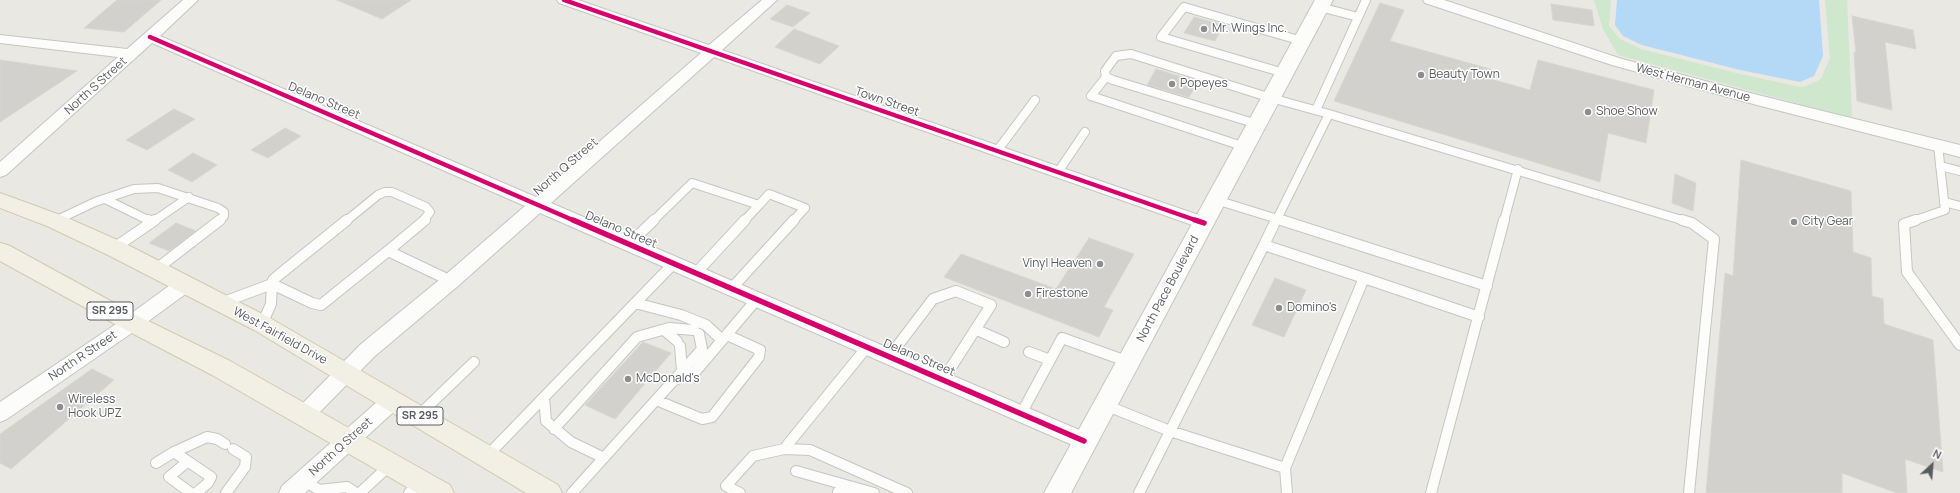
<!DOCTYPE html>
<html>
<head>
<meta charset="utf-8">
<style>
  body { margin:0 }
  #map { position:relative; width:1960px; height:493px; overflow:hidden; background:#e9e8e2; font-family:Manrope,sans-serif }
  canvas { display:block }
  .north { position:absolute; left:1912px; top:445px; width:40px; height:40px; -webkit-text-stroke:3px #fff; paint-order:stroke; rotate:26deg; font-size:11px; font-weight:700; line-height:16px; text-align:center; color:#585c61 }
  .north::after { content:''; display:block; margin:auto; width:14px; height:18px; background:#585c61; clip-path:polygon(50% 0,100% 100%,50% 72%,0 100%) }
</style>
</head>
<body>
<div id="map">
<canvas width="1960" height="493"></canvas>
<div class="north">N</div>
</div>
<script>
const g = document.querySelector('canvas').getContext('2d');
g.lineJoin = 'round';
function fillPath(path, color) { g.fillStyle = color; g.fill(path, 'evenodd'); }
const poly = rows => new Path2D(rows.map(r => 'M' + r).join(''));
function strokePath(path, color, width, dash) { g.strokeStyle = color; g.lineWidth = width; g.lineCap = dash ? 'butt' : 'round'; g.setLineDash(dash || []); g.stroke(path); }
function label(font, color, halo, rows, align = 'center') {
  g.font = font + ' Manrope,sans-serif'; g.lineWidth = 3; g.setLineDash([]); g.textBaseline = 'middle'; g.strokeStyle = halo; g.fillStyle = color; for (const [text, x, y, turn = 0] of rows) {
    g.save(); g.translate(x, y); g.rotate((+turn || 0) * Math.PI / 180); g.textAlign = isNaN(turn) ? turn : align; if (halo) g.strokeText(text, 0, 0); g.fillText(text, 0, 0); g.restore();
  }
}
const green = poly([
  [1594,0,1611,0,1609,26,1620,39,1641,49,1740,74,1801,87,1806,86,1821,79,1830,58,1825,0,1847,0,1852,118,1618,55,1603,29]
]);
const water = poly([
  [1617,0,1819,0,1823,56,1814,76,1800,82,1740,70,1642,45,1623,36,1615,25]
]);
const building = poly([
  [117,0,161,0,124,32,84,28,117,0],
  [337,0,411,0,382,19,337,0],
  [1380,3,1404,10,1390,41,1497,71,1494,80,1530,90,1538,60,1654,90,1646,143,1608,133,1600,182,1334,101,1380,3],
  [1551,4,1592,10,1594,26,1553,20,1551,4],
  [787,5,810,13,793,27,770,19,787,5],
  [1852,16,1913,30,1916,49,1885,42,1892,110,1857,101,1854,52,1856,53,1852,16],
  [1194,17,1224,25,1215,41,1184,33,1194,17],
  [794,29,839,46,820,64,775,47,794,29],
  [0,60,77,71,0,122,0,60],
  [1156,69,1198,82,1189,97,1147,85,1156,69],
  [174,109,195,119,147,150,126,140,174,109],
  [285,128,301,136,268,158,251,150,285,128],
  [193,153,217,165,192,182,168,170,193,153],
  [1741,160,1851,191,1853,252,1871,258,1872,296,1883,299,1884,324,1933,340,1943,472,1905,459,1907,493,1897,493,1842,473,1842,493,1706,493,1725,273,1733,276,1741,160],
  [1675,174,1696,183,1693,211,1672,203,1675,174],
  [176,223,196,231,169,251,149,243,176,223],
  [1089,238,1134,254,1104,307,1113,310,1099,337,944,277,961,254,1056,289,1089,238],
  [1275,278,1306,290,1284,337,1252,325,1275,278],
  [643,342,671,353,615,419,585,405,643,342],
  [92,369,114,380,11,469,0,463,0,434,92,369]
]);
const laneFar1 = poly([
  [1320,7,1358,17],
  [1284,73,1161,37,1184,7,1302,41],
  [1106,77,1091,96,1245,147],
  [1316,110,1366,0],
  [1257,124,1113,80,1106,77,1105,71,1116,56,1131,54,1271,98,1329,114],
  [997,151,1035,100],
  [1940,166,1960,171],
  [1058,172,1085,132],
  [105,199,150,221],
  [1216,200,1284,221],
  [1944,202,1960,206],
  [55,221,95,202,134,189,158,188,218,208,224,212,224,216,219,221],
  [154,221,189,197],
  [346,221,378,195,385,192,392,192,426,207,430,212,423,221],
  [653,221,692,183,759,205,769,194,805,208,793,221],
  [744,221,759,205],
  [1276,221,1329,114,1685,221],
  [1504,221,1518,169],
  [1913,221,1945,210,1938,145]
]);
const lane = poly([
  [148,220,152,222],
  [347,220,280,274,273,280,272,284,312,303,321,305,388,251],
  [1276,220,1264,245,1364,278,1285,468,1287,493],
  [1281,220,1487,286],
  [1682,220,1692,223,1714,239,1689,493],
  [1916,220,1904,224,1907,272,1960,345],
  [55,221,57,220],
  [629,244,654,220],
  [114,248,155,220],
  [388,251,451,281],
  [388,251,425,220],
  [155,270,220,220],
  [696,273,745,220],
  [1364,278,1479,317],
  [732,288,794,220],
  [221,303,272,284,271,304,262,324],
  [635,303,681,315,706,325,722,340],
  [664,330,677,341],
  [977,330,1004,342],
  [680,346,682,371],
  [1029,352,1050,360],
  [889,357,933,299,956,291,991,305,943,380],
  [675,380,695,372,757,299],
  [544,397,546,421,571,442,604,458],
  [656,400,702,419,712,417,759,357,760,350,727,335],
  [1105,405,1170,431,1285,468],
  [1021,414,1062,338,1129,362],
  [419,415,474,362],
  [554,429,637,337,669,328,694,330],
  [784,449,810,450,907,493],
  [174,452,211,477,208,483,196,493],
  [487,456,674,263],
  [187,462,169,477,191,493],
  [156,463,174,452,207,437,217,439,225,444],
  [796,471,874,493],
  [304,480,319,490,347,487,356,493],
  [838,492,862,491],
  [226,493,245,467,246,457,233,449],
  [360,493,391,464],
  [409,493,421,481],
  [572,493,702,349,699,334],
  [740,493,726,486,753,456,784,449,867,347],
  [1139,493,1264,245],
  [1431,493,1504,220]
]);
const street = poly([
  [183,0,198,0,160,36,536,197,701,53,559,3,557,0,578,0,709,45,762,0,777,0,722,50,1210,219,1213,223,1210,227,1204,229,1198,227,714,57,551,203,1091,435,1094,441,1091,447,1084,450,1077,447,540,213,458,286,375,356,312,420,305,423,298,420,295,414,298,408,361,344,444,276,525,206,152,43,6,175,0,177,0,162,118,57,0,43,0,35,127,49,183,0],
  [1423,0,1444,0,1622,59,1758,95,1960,145,1960,157,1757,105,1612,65,1425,3,1423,0],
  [184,278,191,280,193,285,191,290,139,328,7,419,0,422,0,402,125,318,177,280,184,278],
  [393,392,400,394,403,400,400,406,305,493,279,493,282,486,386,394,393,392]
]);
const secondary = poly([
  [1315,0,1333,0,1071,493,1044,493,1315,0]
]);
const primary = poly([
  [0,193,63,216,122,242,270,318,558,485,562,493,526,493,254,330,106,254,47,226,0,208,0,193],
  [0,243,8,245,140,317,230,361,450,485,454,493,417,493,212,375,124,329,0,261,0,243]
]);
const cyclewayFar1 = poly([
  [564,0,1198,221],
  [150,37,575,221]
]);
const cycleway = poly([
  [573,220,1084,441],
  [1195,220,1204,223]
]);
const markers = [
  [1204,29,4,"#8b8d8e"],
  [1421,75,4,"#8b8d8e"],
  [1172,84,4,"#8b8d8e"],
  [1588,112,4,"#8b8d8e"],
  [1794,222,4,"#8b8d8e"],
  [1100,264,4,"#8b8d8e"],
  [1028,294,4,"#8b8d8e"],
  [1279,308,4,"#8b8d8e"],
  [628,379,4,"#8b8d8e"],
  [60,407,4,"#8b8d8e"]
];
const shields = [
  [110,311,46],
  [420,416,46]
];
const shieldNames = [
  ["SR 295",110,311],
  ["SR 295",420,416]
];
const poiNames = [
  ["Mr. Wings Inc.",1212,29],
  ["Beauty Town",1429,75],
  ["Popeyes",1180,84],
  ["Shoe Show",1596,112],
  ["City Gear",1802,222],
  ["Vinyl Heaven",1092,264,"right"],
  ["Firestone",1036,294],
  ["Domino's",1287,308],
  ["McDonald's",636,379],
  ["Wireless",68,400],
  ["Hook UPZ",68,414]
];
const streetNames = [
  ["West Herman Avenue",1693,83,15],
  ["North S Street",96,86,-42],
  ["Delano Street",324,101,23],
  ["Town Street",887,102,19],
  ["North Q Street",566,167,-41],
  ["Delano Street",621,230,23],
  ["North Pace Boulevard",1168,289,-62],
  ["West Fairfield Drive",280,336,29],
  ["North R Street",83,356,-34],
  ["Delano Street",919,358,23],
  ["North Q Street",341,447,-42]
];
fillPath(green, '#cfe7cc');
fillPath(water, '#b3d9f6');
fillPath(building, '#d2d1cd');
strokePath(building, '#d8d6d1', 1);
strokePath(laneFar1, '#c5c5c3', 10);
strokePath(lane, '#c5c5c3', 12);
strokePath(street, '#c5c5c3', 2);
strokePath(secondary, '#c5c6c4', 2);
strokePath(primary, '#d2c9ae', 2);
strokePath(laneFar1, '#fcfcfb', 8);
strokePath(lane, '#fcfcfb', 10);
fillPath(street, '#fcfcfb');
fillPath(secondary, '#fcfcfb');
fillPath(primary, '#f2f0e5');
strokePath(cyclewayFar1, '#d6006c', 4.5);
strokePath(cycleway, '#d6006c', 5.5);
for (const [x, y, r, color] of markers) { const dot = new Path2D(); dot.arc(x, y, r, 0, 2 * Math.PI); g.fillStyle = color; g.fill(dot); strokePath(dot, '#fff', 1.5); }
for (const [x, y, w] of shields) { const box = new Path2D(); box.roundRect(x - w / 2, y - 9, w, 18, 3); g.fillStyle = '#fff'; g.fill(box); strokePath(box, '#585c61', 1); }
label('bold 11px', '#585c61', null, shieldNames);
label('12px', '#585c61', '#fff', poiNames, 'left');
label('12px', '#585c61', '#fff', streetNames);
</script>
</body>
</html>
